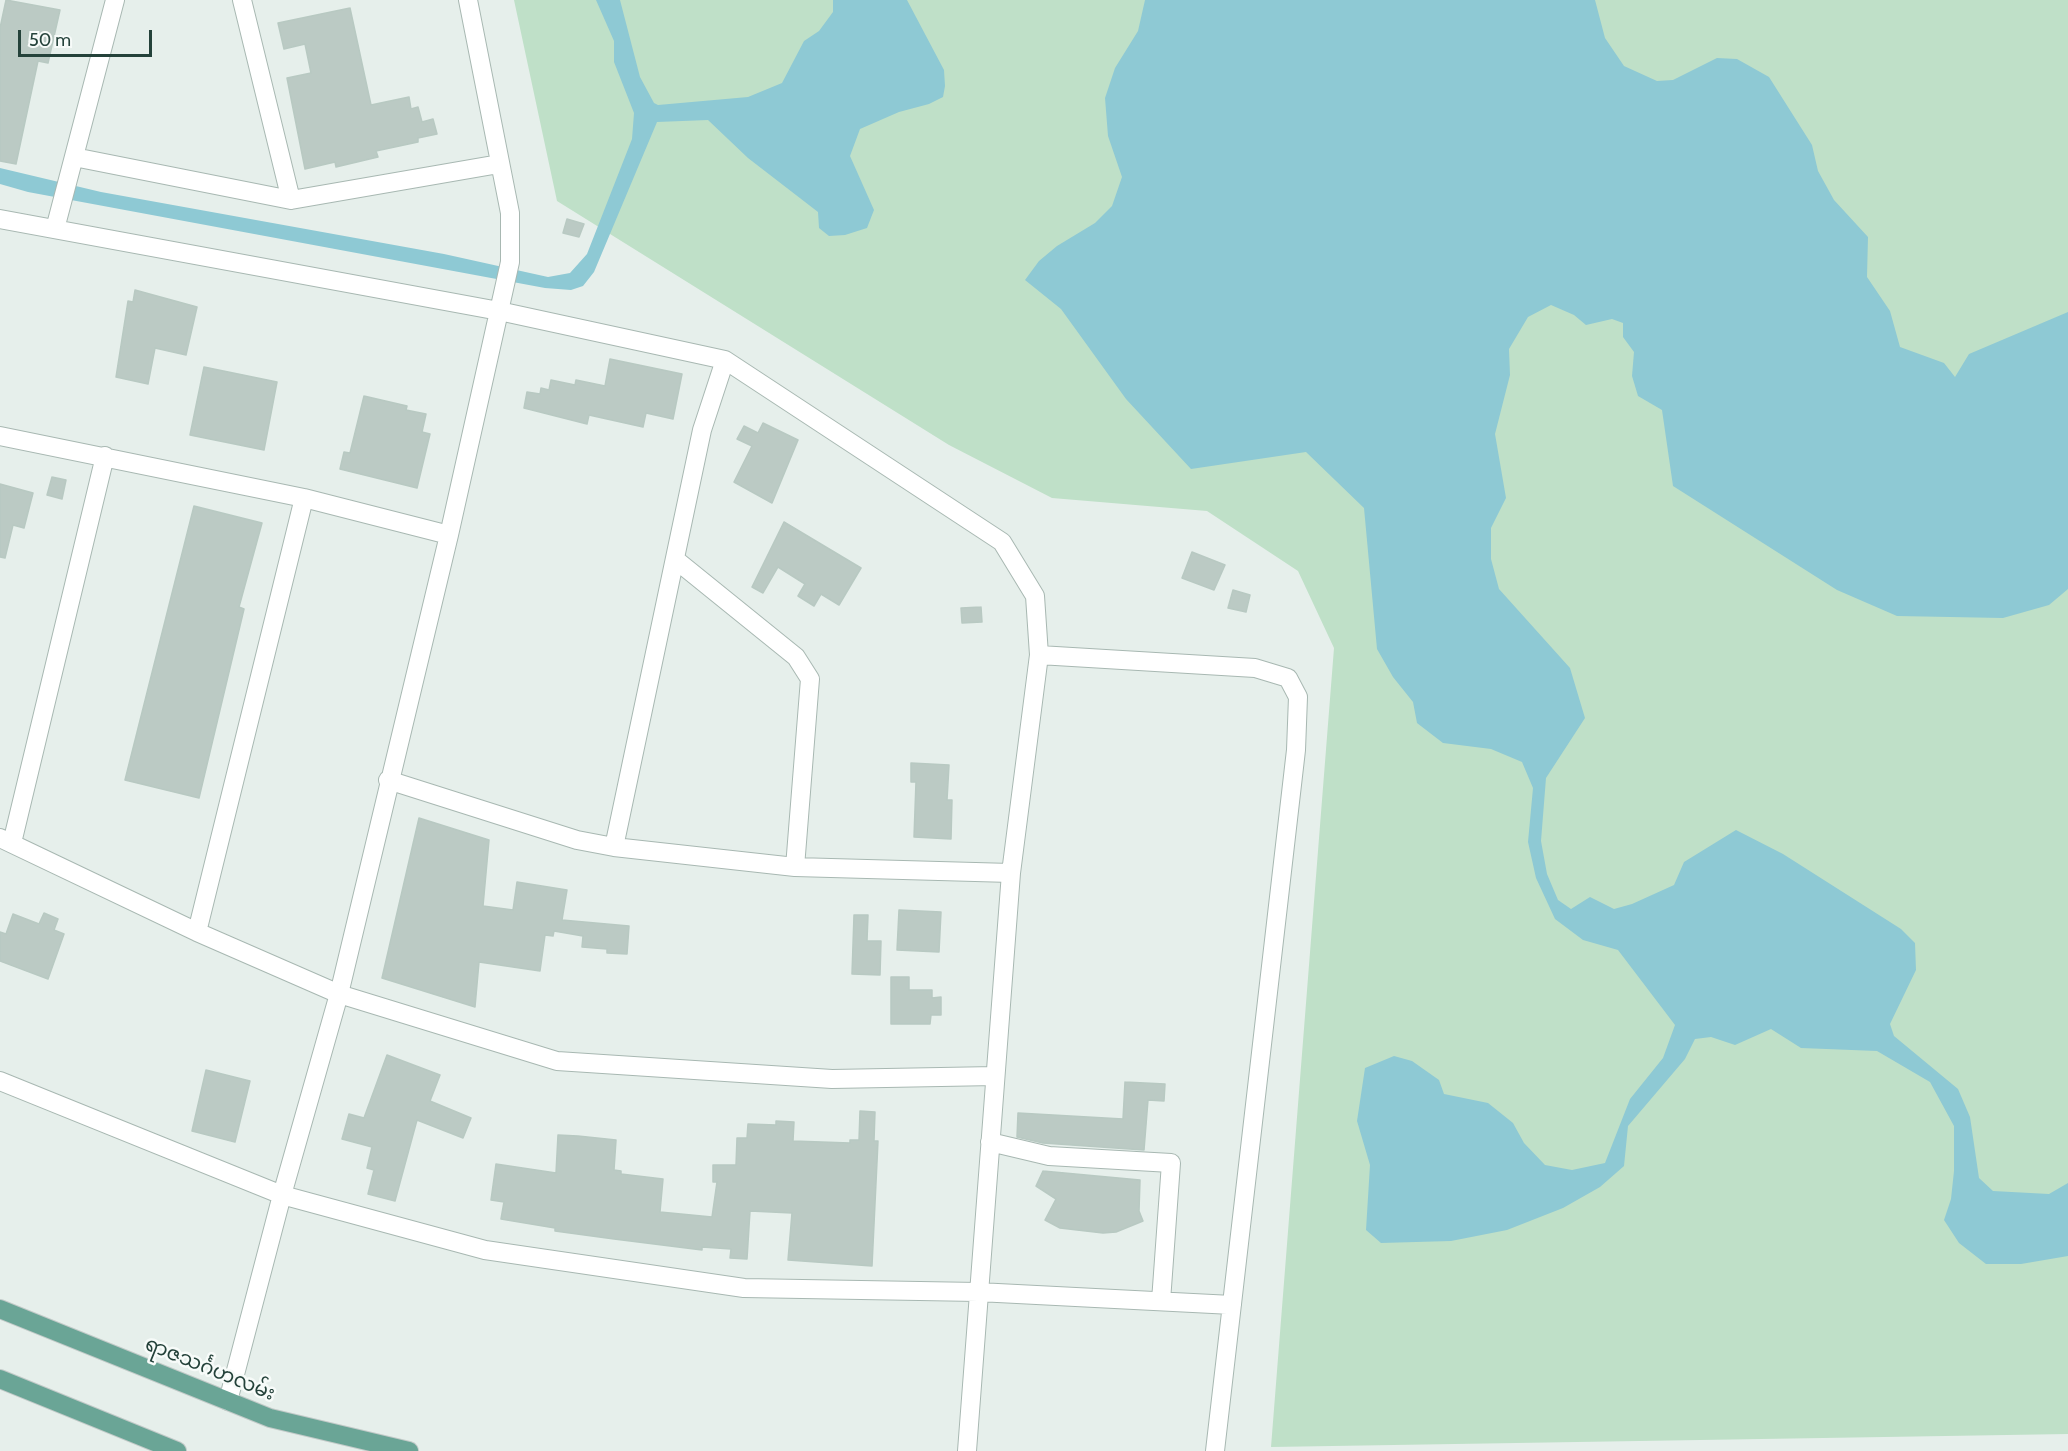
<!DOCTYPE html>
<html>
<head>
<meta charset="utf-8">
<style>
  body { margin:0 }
  #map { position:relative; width:2068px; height:1451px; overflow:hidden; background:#e6efeb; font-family:Cabin,sans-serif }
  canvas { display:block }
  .scale { position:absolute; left:18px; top:30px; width:134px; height:27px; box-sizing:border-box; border:3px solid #24423a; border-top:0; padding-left:8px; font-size:18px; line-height:21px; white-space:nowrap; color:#24423a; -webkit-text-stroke:4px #f7fbf9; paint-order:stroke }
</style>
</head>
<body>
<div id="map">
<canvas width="2068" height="1451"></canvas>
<div class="scale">50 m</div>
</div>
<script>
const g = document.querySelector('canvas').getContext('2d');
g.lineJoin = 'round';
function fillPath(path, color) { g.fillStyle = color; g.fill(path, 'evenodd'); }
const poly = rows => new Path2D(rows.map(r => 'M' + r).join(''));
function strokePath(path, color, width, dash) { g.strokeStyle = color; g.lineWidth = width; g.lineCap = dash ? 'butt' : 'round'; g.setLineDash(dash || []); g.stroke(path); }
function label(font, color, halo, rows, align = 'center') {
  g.font = font + ' Cabin,"Noto Sans Myanmar",sans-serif'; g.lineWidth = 5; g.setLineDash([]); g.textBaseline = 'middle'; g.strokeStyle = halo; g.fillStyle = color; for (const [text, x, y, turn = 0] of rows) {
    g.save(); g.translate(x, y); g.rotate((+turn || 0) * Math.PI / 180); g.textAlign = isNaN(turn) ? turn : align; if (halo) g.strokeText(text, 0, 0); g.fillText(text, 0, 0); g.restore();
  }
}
const green = poly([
  [514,0,2068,0,2068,1434,1271,1447,1334,648,1298,571,1207,511,1052,498,949,445,557,201]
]);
const water = poly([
  [596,0,620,0,640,77,654,103,658,105,748,97,782,83,804,41,819,31,833,12,833,0,907,0,944,70,945,86,943,97,929,104,899,112,860,129,850,156,874,210,867,228,845,235,829,236,819,228,818,212,748,158,708,120,657,122,594,272,583,286,571,290,545,288,28,192,0,184,0,168,101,192,444,254,548,277,570,273,587,254,632,139,634,113,614,62,614,41],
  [1145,0,1595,0,1605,38,1624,66,1657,81,1673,80,1717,58,1737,59,1769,77,1812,145,1818,171,1834,200,1868,237,1867,277,1890,311,1900,347,1944,363,1955,377,1969,354,2068,312,2068,589,2049,605,2003,618,1897,616,1837,590,1673,486,1662,410,1638,396,1632,376,1634,352,1623,337,1623,323,1612,319,1586,325,1574,315,1551,305,1528,317,1509,349,1510,375,1495,434,1506,498,1491,528,1491,559,1499,589,1570,668,1585,718,1546,778,1541,841,1547,874,1558,900,1571,909,1590,897,1614,909,1632,904,1674,885,1684,862,1736,830,1783,854,1901,929,1915,943,1916,970,1890,1024,1894,1036,1958,1089,1970,1117,1979,1178,1993,1191,2049,1194,2068,1183,2068,1256,2021,1264,1986,1264,1959,1243,1944,1220,1951,1199,1954,1171,1954,1126,1930,1082,1877,1051,1801,1048,1771,1029,1735,1045,1711,1037,1695,1039,1685,1059,1628,1126,1624,1166,1600,1187,1563,1208,1507,1230,1451,1241,1381,1243,1366,1230,1370,1165,1357,1121,1365,1068,1394,1056,1412,1061,1439,1080,1444,1094,1488,1103,1513,1123,1524,1143,1545,1165,1572,1170,1605,1163,1630,1099,1663,1058,1675,1025,1618,950,1583,940,1555,919,1536,878,1528,842,1533,788,1522,762,1491,749,1443,743,1417,723,1413,702,1393,677,1377,649,1364,508,1306,452,1191,469,1126,399,1061,309,1025,280,1039,261,1057,246,1095,223,1112,206,1122,177,1108,136,1105,98,1115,68,1138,31]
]);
const building = poly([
  [6,0,60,10,48,63,38,61,16,164,0,161,0,28,6,0],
  [350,8,371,105,409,97,411,109,418,107,422,122,433,119,437,134,418,138,418,142,376,151,378,157,336,167,335,162,305,169,287,78,311,73,305,44,284,49,278,23,350,8],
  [567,219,584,224,579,237,563,233,567,219],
  [135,290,197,307,186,355,155,348,148,384,116,377,128,301,133,302,135,290],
  [610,359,682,374,673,419,646,413,643,427,589,415,587,424,524,408,527,392,540,394,541,388,549,390,551,380,575,385,576,380,605,386,610,359],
  [204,367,277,382,264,450,190,435,204,367],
  [364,396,407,406,406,410,426,414,422,432,430,434,417,488,340,469,344,452,350,453,364,396],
  [763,423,798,440,772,503,734,482,752,446,737,439,744,426,758,433,763,423],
  [52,477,66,480,62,499,47,495,52,477],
  [0,484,33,493,24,528,13,525,5,558,0,557,0,484],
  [194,506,262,523,239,607,244,609,199,798,125,780,194,506],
  [784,522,861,568,839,605,821,594,814,606,798,596,805,584,778,567,763,593,752,587,784,522],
  [1192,552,1225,565,1214,590,1182,578,1192,552],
  [1233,590,1250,595,1246,612,1228,608,1233,590],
  [981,607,982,622,962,623,961,608,981,607],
  [911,763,949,765,947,800,952,800,951,839,914,837,916,782,911,782,911,763],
  [419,818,489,840,483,906,513,910,517,882,567,890,562,920,629,926,627,954,607,953,607,949,582,947,583,936,554,931,553,936,545,935,540,971,479,962,475,1007,382,978,419,818],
  [899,910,941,912,939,952,897,950,899,910],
  [44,913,58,919,54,930,64,934,48,979,0,961,0,932,6,934,13,914,39,924,44,913],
  [854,915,868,915,867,941,881,941,880,975,852,974,854,915],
  [891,977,909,977,909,990,932,990,932,998,941,997,941,1015,931,1015,930,1024,891,1024,891,977],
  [387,1055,440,1075,430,1101,471,1118,463,1138,417,1120,395,1201,368,1194,374,1170,367,1168,372,1147,342,1139,349,1114,364,1118,387,1055],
  [206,1070,250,1081,235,1142,192,1131,206,1070],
  [1125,1082,1165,1084,1164,1101,1148,1100,1144,1150,1043,1143,1017,1137,1018,1113,1123,1119,1125,1082],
  [860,1111,875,1112,874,1141,878,1141,872,1266,788,1260,792,1213,750,1211,747,1259,730,1258,731,1249,702,1247,702,1250,614,1239,555,1231,555,1228,501,1219,504,1202,491,1200,496,1164,556,1173,558,1135,578,1136,616,1140,614,1170,621,1171,621,1174,663,1179,660,1212,712,1217,717,1182,713,1182,713,1165,736,1165,737,1138,747,1138,748,1124,776,1125,776,1121,794,1122,793,1141,850,1143,850,1140,859,1140,860,1111],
  [1043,1171,1140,1180,1139,1211,1143,1221,1116,1232,1103,1233,1060,1228,1045,1220,1056,1199,1036,1186,1043,1171]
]);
const minor = poly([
  [242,0,291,200],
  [74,157,291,200,499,164],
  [0,219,499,311,725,360,1002,542,1035,596,1039,655,1011,873,967,1451],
  [55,229,115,0],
  [0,436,304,498,449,535],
  [676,560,796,657,810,679,795,867],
  [1039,655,1255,668,1288,678,1298,697,1296,750,1215,1451],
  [388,780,577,840,614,847,795,867,1011,873],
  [0,838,197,932,339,994,557,1061,832,1079,995,1076],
  [12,843,105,456],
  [614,847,702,430,725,360],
  [197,932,304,498],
  [0,1081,282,1195,485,1250,744,1288,978,1292,1232,1305],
  [990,1142,1049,1156,1171,1163,1161,1301],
  [228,1401,282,1195,339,994,449,535,510,262,510,213,468,0]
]);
const major = poly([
  [0,1309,270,1418,409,1451],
  [0,1379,177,1451]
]);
const streetNames = [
  ["ရာဇသင်္ဂဟလမ်း",210,1369,22]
];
fillPath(green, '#bfe0c8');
fillPath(water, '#8ec9d4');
fillPath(building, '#bbcac4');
strokePath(building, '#b8c9c2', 1.5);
strokePath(minor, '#a8b8b2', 20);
strokePath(major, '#c2cac8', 20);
strokePath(minor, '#fff', 18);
strokePath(major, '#6aa596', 18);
label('20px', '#24423a', '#f7fbf9', streetNames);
</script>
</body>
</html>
